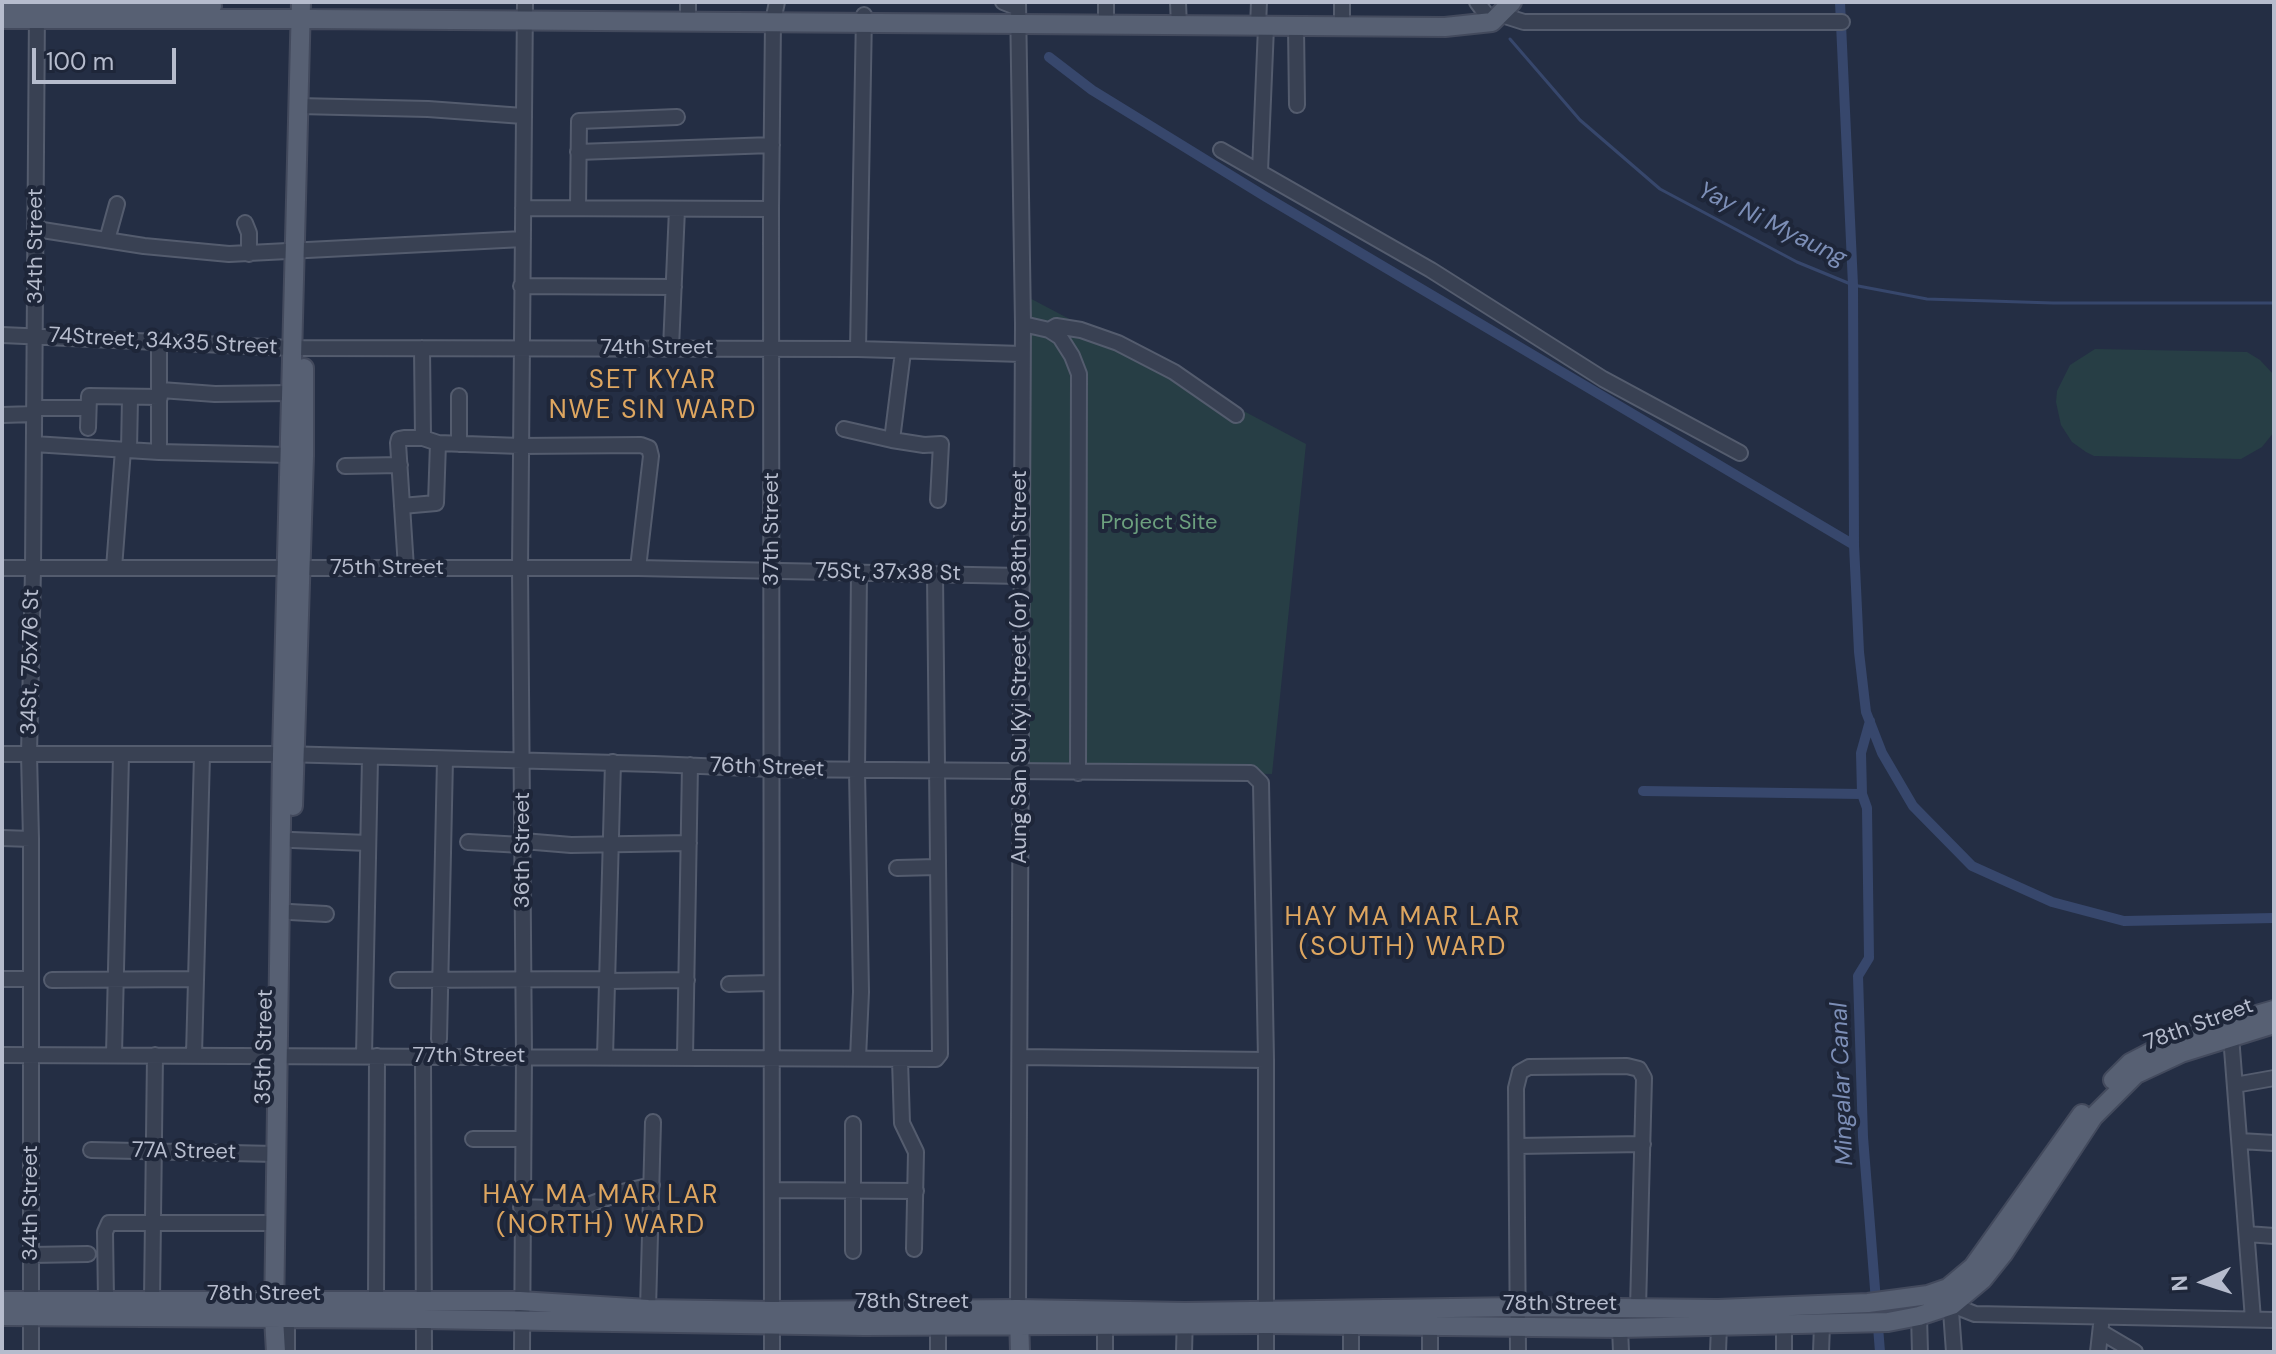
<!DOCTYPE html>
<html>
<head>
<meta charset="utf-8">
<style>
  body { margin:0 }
  #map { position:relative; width:2276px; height:1354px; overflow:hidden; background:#242e44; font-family:"DM Sans",sans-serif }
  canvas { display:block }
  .frame { position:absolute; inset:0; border:4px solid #b6bccd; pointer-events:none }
  .north { position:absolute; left:2164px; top:1242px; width:80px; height:80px; -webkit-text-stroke:6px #1e2639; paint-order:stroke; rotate:267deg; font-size:22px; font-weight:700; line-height:32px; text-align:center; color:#b6bccd }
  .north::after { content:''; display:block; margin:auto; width:28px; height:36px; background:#b6bccd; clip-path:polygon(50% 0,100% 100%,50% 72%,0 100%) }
  .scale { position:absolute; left:32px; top:48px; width:144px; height:36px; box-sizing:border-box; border:4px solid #b6bccd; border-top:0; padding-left:10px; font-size:24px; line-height:28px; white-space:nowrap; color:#b6bccd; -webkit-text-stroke:6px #1e2639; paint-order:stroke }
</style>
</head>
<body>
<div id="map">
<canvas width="2276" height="1354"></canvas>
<div class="frame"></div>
<div class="north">N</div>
<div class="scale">100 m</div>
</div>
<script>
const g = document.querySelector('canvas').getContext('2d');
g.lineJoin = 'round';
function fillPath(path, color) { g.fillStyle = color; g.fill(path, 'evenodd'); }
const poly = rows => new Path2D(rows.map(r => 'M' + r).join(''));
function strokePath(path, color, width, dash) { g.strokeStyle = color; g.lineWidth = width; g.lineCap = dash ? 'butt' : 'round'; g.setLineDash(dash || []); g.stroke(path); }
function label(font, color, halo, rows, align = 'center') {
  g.font = font + ' "DM Sans",sans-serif'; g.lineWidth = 8; g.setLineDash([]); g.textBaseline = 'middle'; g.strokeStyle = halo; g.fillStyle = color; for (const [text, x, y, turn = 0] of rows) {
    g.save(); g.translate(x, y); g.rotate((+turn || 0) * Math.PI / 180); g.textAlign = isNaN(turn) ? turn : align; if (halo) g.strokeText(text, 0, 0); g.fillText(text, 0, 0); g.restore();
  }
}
const green = poly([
  [1022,294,1306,444,1272,774,1020,770],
  [2095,349,2247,352,2260,360,2274,375,2274,432,2262,447,2241,459,2094,456,2086,452,2072,442,2061,425,2056,402,2057,391,2070,365]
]);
const stream = poly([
  [1510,39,1580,120,1660,189,1797,262,1853,285,1927,299,2053,303,2274,303]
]);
const canal = poly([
  [1840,2,1853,285,1854,545,1859,652,1866,712,1882,753,1913,806,1972,866,2052,902,2124,921,2274,918],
  [1049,57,1092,90,1266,197,1854,545],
  [1870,721,1861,753,1862,794,1867,808,1869,958,1858,976,1863,1137,1880,1352],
  [1643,791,1862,794]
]);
const minor = poly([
  [1003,2,1018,8],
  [1018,2,1023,324,1018,1309],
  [1178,2,1179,27],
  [1477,2,1492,22],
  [1502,15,1524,22,1842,22],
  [688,23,688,2],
  [1106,26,1106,2],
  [1258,26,1259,2],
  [1296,27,1297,105],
  [1342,27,1342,2],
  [298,106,428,109,523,116],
  [1221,150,1431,270,1603,379,1740,453],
  [578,152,772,145],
  [1260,171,1266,27],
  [523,208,771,209],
  [578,208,579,121,677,117],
  [245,223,249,233,249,254],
  [36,229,144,246,229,254,523,239],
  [107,240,117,204],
  [521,286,674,287],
  [1023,324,1049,330,1060,337,1072,356,1079,374,1078,773],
  [1049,330,1056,326,1081,330,1118,343,1174,372,1236,415],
  [2,335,291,348,858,349,1022,354],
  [422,348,423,438],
  [671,348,677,209],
  [858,349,864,15],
  [161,390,215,394,291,393],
  [34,408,88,408],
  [2,415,34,414],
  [88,428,89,396,160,397],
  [844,429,892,440,903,352],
  [892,440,924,445,941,444,938,500],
  [34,444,159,452,290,455],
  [459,444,459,396],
  [129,450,130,398],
  [159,452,159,341],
  [345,466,400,465],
  [402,506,436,503,438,443],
  [2,568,638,568,1020,576],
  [114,568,123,450],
  [406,568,398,443,399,439,404,438,423,438,438,443,520,446,641,445,649,448,651,456,638,568],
  [2,754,282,754,654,764,771,769,1251,773,1261,783,1266,1060,1266,1352],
  [2,838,31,839],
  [292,840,368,843],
  [523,841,571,845,689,843],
  [468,842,522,845],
  [897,868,937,867],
  [290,912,326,914],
  [2,979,30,979],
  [52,980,196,979],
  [398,980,607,979],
  [607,981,687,980],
  [729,984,771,983],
  [2231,1036,2253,1319],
  [439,1039,445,759],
  [2,1055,936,1059,940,1054,935,575],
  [114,1055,121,755],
  [194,1055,202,755],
  [364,1056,370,758],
  [423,1056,424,1352],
  [605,1057,613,762],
  [685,1057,690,765],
  [1020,1057,1266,1060],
  [858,1058,861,992,857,771,859,573],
  [900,1060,902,1123,916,1152,914,1249],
  [2235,1085,2274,1078],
  [853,1124,853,1251],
  [473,1139,522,1139],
  [2240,1141,2274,1143],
  [1517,1146,1643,1144],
  [91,1150,276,1154],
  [772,1190,916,1191],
  [521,1207,578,1209,622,1192,652,1185],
  [2247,1234,2274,1236],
  [31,1255,88,1254],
  [1950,1297,1954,1352],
  [106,1300,105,1232,109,1223,276,1223],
  [152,1300,155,1055],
  [376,1301,377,1056],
  [1952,1305,1975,1314,2274,1320],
  [648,1309,653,1122],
  [1919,1316,1920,1352],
  [287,1319,287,1352],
  [938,1326,938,1352],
  [1620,1328,1621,1352],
  [2101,1332,2135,1352],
  [31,1352,31,839,29,754,33,569,37,9],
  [522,1352,524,1057,520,568,525,2],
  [772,1352,771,209,773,21,777,2],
  [1105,1352,1105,1316],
  [1184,1352,1185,1316],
  [1351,1352,1351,1316],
  [1430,1352,1430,1316],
  [1518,1352,1516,1088,1520,1072,1529,1067,1627,1066,1639,1069,1644,1078,1638,1308],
  [1718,1352,1719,1326],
  [1784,1352,1784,1326],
  [1821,1352,1822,1325],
  [2098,1352,2101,1325]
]);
const major = poly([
  [2,6,212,6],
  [2,19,311,19,1445,27,1492,22,1512,2],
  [293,806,304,456,304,368],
  [2113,1080,2130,1063,2180,1037,2274,1010],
  [2,1301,520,1301,648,1309,772,1311,1018,1309,1185,1312,1518,1307,1718,1309,1868,1303,1928,1295,1948,1288,1973,1267,2082,1114],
  [2,1316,425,1319,864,1326,1267,1324,1620,1328,1888,1322,1919,1316,1952,1305,1983,1279,2003,1254,2093,1117,2136,1074,2181,1053,2274,1024],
  [1019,1316,1020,1352],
  [276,1352,274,1318,282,754,301,2]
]);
const streetNames = [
  ["34th Street",36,246,-90],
  ["74Street, 34x35 Street",163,342,3],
  ["74th Street",657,348],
  ["37th Street",772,529,-90],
  ["75th Street",387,568],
  ["75St, 37x38 St",888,573,1],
  ["34St, 75x76 St",31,662,-89],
  ["Aung San Su Kyi Street (or) 38th Street",1020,667,-90],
  ["76th Street",767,768,2],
  ["36th Street",523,850,-90],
  ["78th Street",2199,1025,-20],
  ["35th Street",265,1047,-89],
  ["77th Street",469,1056],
  ["77A Street",184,1152,1],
  ["34th Street",31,1203,-90],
  ["78th Street",264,1294],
  ["78th Street",912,1302],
  ["78th Street",1560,1304]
];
const parkNames = [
  ["Project Site",1159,523]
];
const waterNames = [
  ["Yay Ni Myaung",1772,225,26],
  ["Mingalar Canal",1843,1084,-92]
];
const quarterNames = [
  ["SET KYAR",653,381],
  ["NWE SIN WARD",653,411],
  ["HAY MA MAR LAR",1403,918],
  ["(SOUTH) WARD",1403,948],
  ["HAY MA MAR LAR",601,1196],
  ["(NORTH) WARD",601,1226]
];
fillPath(green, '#273e45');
strokePath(stream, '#37476c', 3);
strokePath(canal, '#37476c', 10);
strokePath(minor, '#545c6e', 18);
strokePath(major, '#434a5d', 22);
strokePath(minor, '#394153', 14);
strokePath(major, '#576073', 18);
label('22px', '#b6bccd', '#1e2639', streetNames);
label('22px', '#6ca07e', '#1e2639', parkNames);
label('italic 24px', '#7c8eb6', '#1e2639', waterNames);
g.letterSpacing = '2px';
label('26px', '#dea660', '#1e2639', quarterNames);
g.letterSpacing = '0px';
</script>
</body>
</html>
